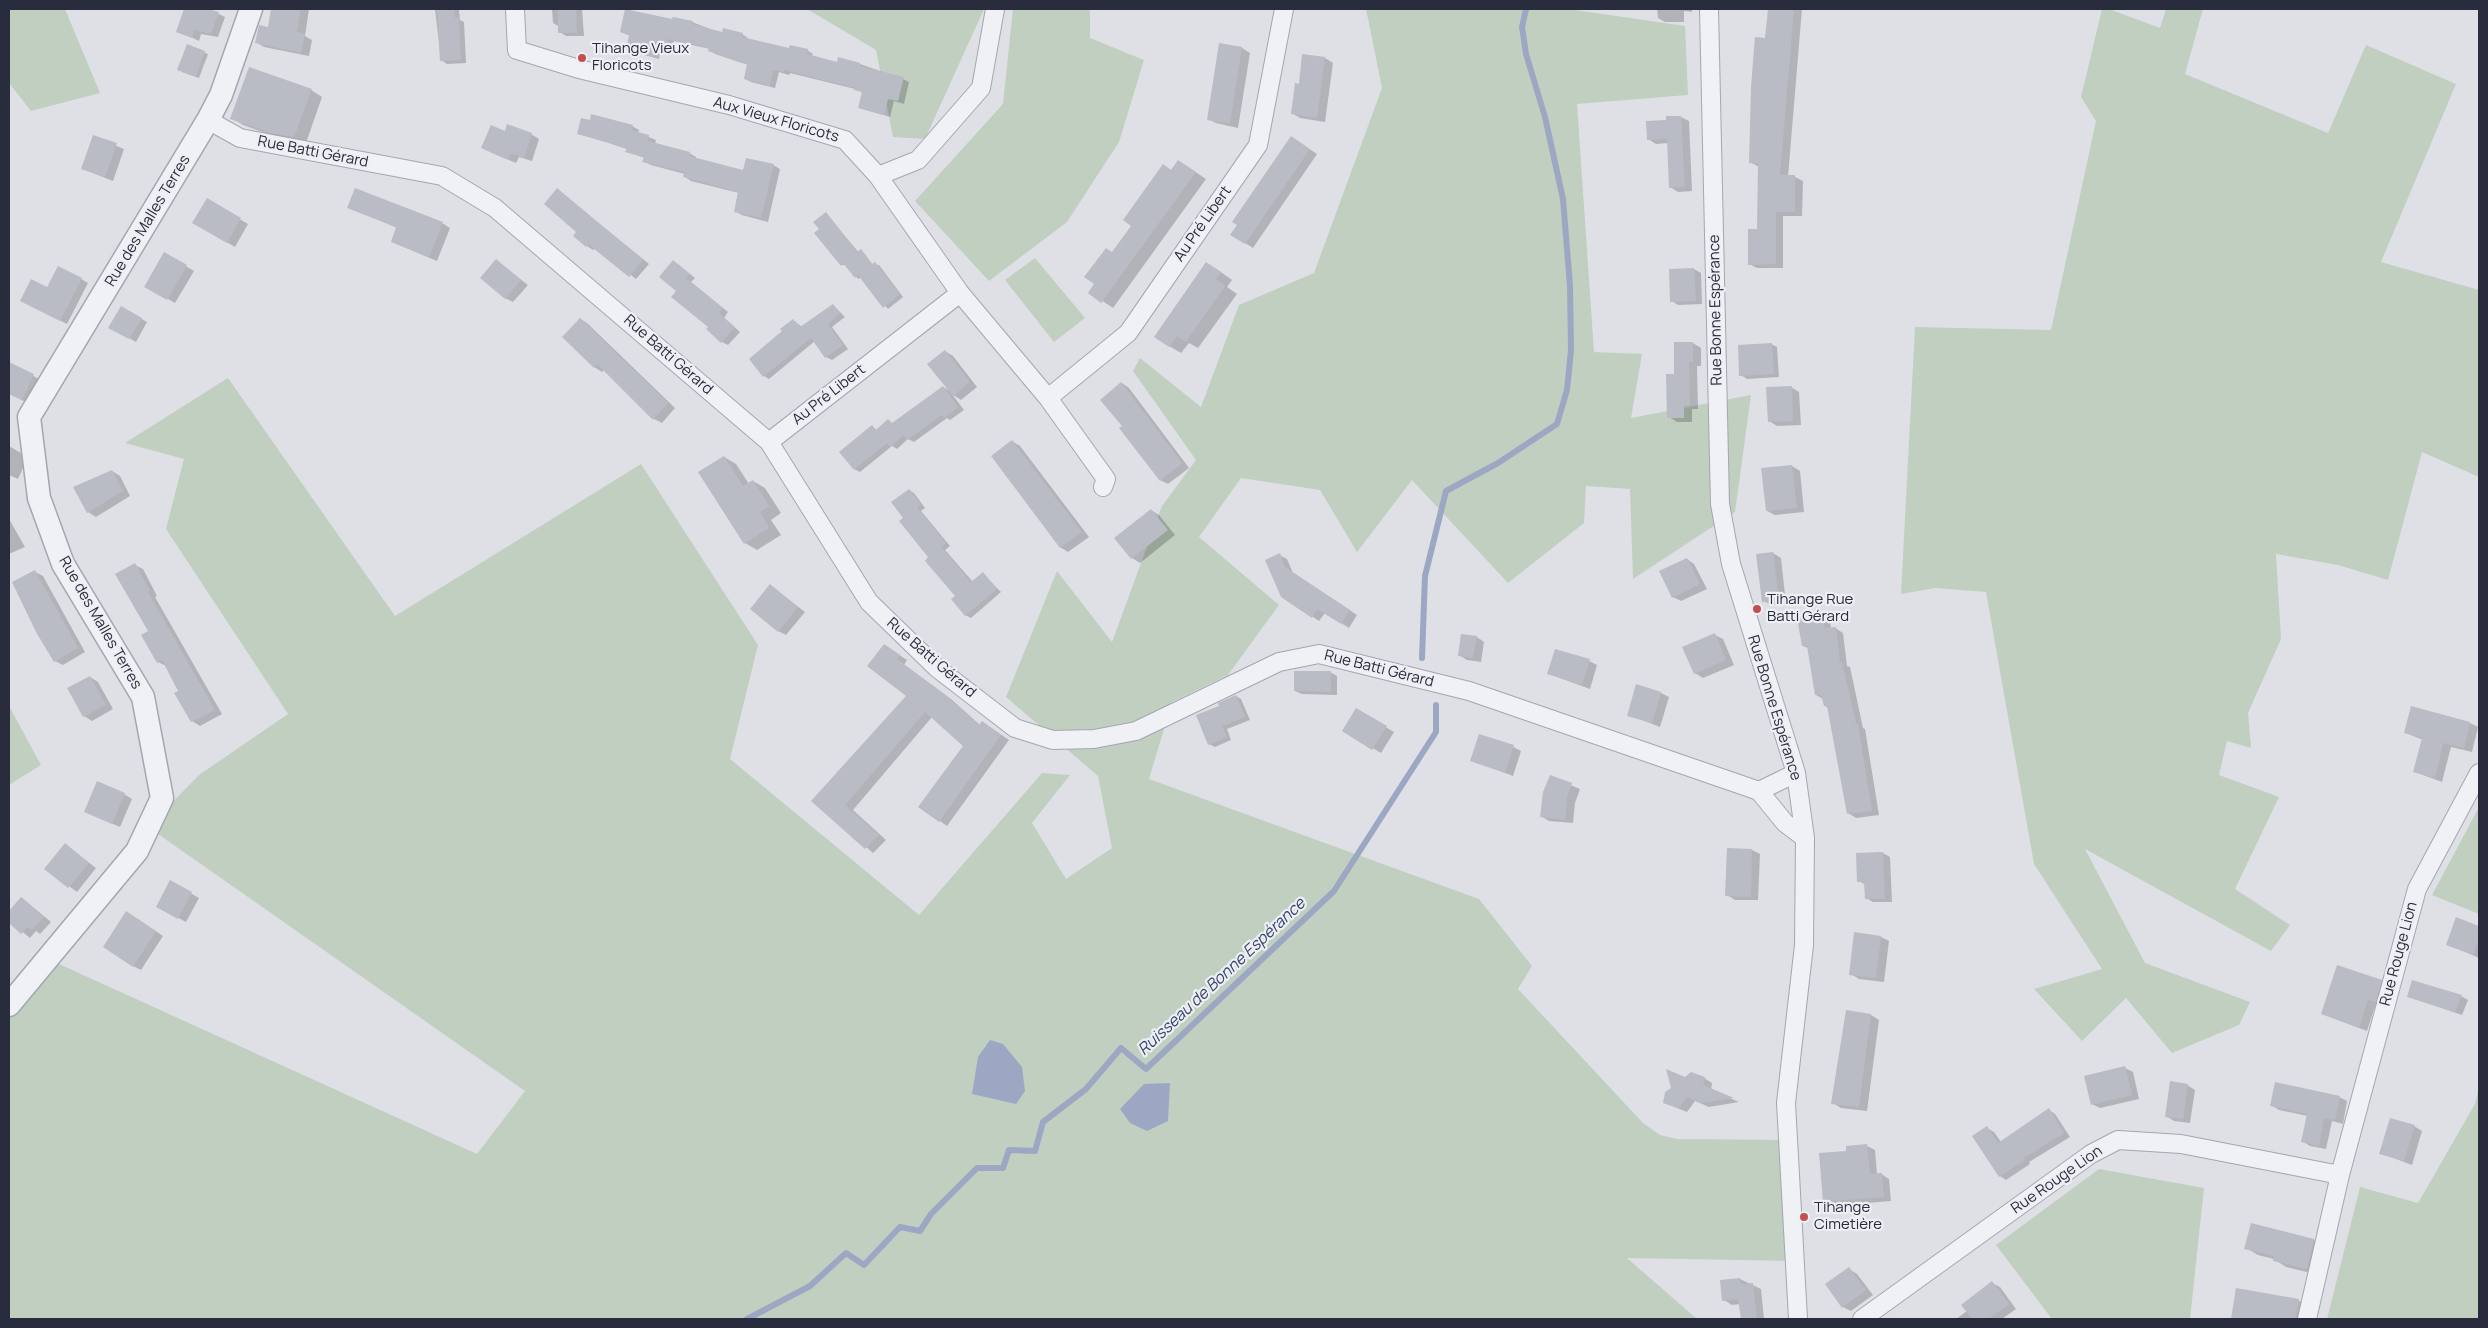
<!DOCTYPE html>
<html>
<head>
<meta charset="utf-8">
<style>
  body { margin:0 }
  #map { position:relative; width:2488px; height:1328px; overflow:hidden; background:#dee0e6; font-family:Manrope,sans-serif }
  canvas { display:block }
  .frame { position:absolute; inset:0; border:10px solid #292c3c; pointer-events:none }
</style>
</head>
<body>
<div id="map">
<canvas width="2488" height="1328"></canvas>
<div class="frame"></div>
</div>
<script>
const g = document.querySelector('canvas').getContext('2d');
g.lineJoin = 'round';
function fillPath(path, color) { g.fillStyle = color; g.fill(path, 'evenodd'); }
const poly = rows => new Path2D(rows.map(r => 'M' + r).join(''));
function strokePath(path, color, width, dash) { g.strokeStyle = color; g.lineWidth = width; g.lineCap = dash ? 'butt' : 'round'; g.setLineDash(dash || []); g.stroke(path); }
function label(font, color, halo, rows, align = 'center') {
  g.font = font + ' Manrope,sans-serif'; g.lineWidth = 4.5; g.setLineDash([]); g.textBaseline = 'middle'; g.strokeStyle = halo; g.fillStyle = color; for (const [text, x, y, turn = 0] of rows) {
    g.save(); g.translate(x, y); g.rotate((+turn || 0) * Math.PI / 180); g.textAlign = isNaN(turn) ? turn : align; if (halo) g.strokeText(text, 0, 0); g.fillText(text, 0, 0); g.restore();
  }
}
const green = poly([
  [9,9,65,9,100,93,31,111,9,83],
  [807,9,984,9,925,139,893,137,876,50],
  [1013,9,1090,9,1090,38,1144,60,1119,142,1067,222,989,281,915,201,1003,104],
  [1366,9,1568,9,1685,26,1688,95,1577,104,1594,352,1642,354,1631,418,1751,395,1735,512,1633,579,1630,489,1586,486,1584,523,1508,583,1412,480,1357,552,1320,490,1241,478,1199,537,1279,605,1228,675,1172,702,1149,779,1479,899,1532,966,1518,989,1643,1123,1660,1135,1677,1139,1788,1140,1795,1261,1627,1258,1697,1319,9,1319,9,986,18,994,48,959,477,1154,525,1091,148,827,199,775,288,714,166,529,184,459,125,443,228,378,395,616,641,464,758,645,730,759,919,915,1042,773,1070,775,1032,823,1066,879,1112,848,1098,776,1006,697,1057,571,1112,642,1162,506,1196,460,1133,371,1140,358,1201,407,1239,305,1314,273,1382,88],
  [2102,9,2109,9,2160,28,2166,9,2203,9,2185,74,2328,133,2366,45,2456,84,2381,262,2479,290,2479,477,2422,452,2388,580,2338,565,2276,554,2281,639,2248,713,2251,748,2227,741,2219,775,2279,797,2235,889,2290,925,2271,951,2085,849,2145,963,2250,1002,2239,1025,2172,1053,2126,998,2082,1041,2034,989,2102,969,2034,864,1986,592,1935,588,1901,594,1915,327,2051,330,2096,121,2081,97],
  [1035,258,1085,318,1054,342,1005,280],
  [9,706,41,765,9,785],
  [2479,807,2479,914,2432,895],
  [2479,1087,2479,1319,2327,1319,2360,1187,2418,1203,2475,1104],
  [2099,1169,2204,1188,2190,1319,2052,1319,1996,1245]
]);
const water = poly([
  [990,1040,1003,1044,1022,1067,1025,1091,1016,1104,972,1094,978,1057],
  [1170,1083,1168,1121,1147,1131,1130,1123,1120,1109,1144,1084]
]);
const shadow = poly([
  [186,9,208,9,225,17,218,37,201,34,199,41,178,31],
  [273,9,309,9,305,36,312,40,309,56,264,47,256,42,269,28],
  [435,9,459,9,460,20,464,22,466,63,447,64,441,60],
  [552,9,582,9,584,36,566,36,560,32,560,27,553,23],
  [1657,9,1692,9,1692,12,1684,11,1684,22,1665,22,1658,18],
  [1769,9,1802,9,1788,177,1795,177,1803,181,1802,216,1783,216,1783,268,1757,268,1749,264,1758,230,1759,167,1750,162],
  [673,21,692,22,723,34,742,34,748,38,748,40,790,50,807,50,813,54,812,56,838,63,860,64,903,79,909,82,904,104,894,101,890,117,859,108,863,93,855,89,790,73,789,75,779,72,775,88,751,82,745,79,748,65,715,54,710,49,674,41,673,45,662,43,659,59,627,50,630,36,621,32],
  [1220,45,1242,48,1250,53,1238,128,1216,123,1208,119],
  [188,46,208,54,199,78,182,72],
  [1325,58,1333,63,1325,122,1300,118,1292,113,1300,86],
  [311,90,322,97,306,143,282,139,243,125,232,118],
  [1681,117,1689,121,1692,191,1678,192,1670,187,1668,143,1656,144,1648,139,1667,122],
  [632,126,639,130,638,133,656,140,655,144,689,153,696,157,696,159,744,172,773,165,780,169,768,222,742,215,735,211,739,193,691,181,685,177,685,174,651,165,644,161,645,158,627,152,627,149,578,133],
  [505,133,531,134,539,139,532,161,519,157,516,163,490,152],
  [94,137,124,149,113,181,83,169],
  [1299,142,1317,154,1253,248,1245,243],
  [1179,161,1206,179,1113,308,1089,292,1133,225,1163,165,1172,171],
  [558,190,649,264,636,279,595,248,593,250,587,246],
  [207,200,248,224,235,247,194,223],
  [349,207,442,223,450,228,437,261,392,242,397,228],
  [826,213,859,253,861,251,864,253,873,265,879,265,903,297,888,309,861,277,859,279,856,277,846,265,841,265,820,230],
  [165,254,194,271,175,303,146,286],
  [497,261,528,285,513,302,505,298],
  [679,265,695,278,691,282,728,312,724,318,740,332,728,345,722,342,678,291],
  [1694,269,1701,273,1702,304,1678,305,1672,301,1670,270],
  [1218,270,1232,280,1227,287,1237,294,1198,348,1189,343,1181,353,1169,346],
  [81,279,88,283,67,324,29,304],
  [833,305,845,317,832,327,848,349,832,360,826,357,815,341,769,379,764,376,784,331,793,320,802,327],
  [121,307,147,322,136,342,110,327],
  [581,319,588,324,675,408,662,423,654,419,604,370,602,372,594,367],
  [1693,343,1701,348,1701,366,1697,366,1698,409,1692,409,1692,422,1677,422,1669,417,1676,375],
  [1771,344,1777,347,1779,377,1747,379,1741,375],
  [945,351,953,356,977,387,961,400,952,394,964,410,950,420,947,418,914,442,908,439,897,449,892,446,860,472,854,469,872,427,877,430,888,420,893,424,943,387,950,391],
  [12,365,41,380,30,404,9,394,9,373],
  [1122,383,1129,388,1189,468,1168,484,1160,480,1124,426],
  [1791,387,1799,392,1801,425,1777,426,1769,421],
  [1012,441,1020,446,1089,537,1068,552,1060,547],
  [9,446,28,457,18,479,9,475],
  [724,457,736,464,749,484,753,481,765,488,781,513,771,520,781,535,757,550,745,543],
  [1792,466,1800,471,1804,512,1775,515,1767,511],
  [112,471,120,476,130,496,96,517,88,512],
  [909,490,914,493,925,508,921,511,950,546,945,550,973,582,983,574,1001,592,971,618,965,615,957,596,905,519],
  [1151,510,1159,515,1175,535,1140,563,1132,558],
  [9,519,25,547,9,554],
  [1773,553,1781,558,1786,604,1771,605,1764,601],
  [1279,555,1287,559,1293,573,1357,615,1349,628,1325,613,1319,621,1282,596],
  [1687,559,1694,564,1707,589,1681,601,1673,597],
  [135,565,143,569,157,596,155,597,222,714,200,726,192,721,180,691,166,666,158,662],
  [35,572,43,576,85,652,63,665,55,661],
  [771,586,805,612,786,635,778,631],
  [1822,615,1830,620,1831,629,1835,628,1843,633,1847,666,1850,667,1863,728,1865,729,1879,815,1856,818,1848,813,1829,708,1825,706,1823,699,1816,695,1808,648,1803,646],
  [1715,635,1723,639,1734,665,1703,678,1695,673],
  [1477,637,1484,642,1481,662,1467,660,1459,655],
  [892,650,907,660,904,665,951,699,980,725,990,727,1009,740,947,826,920,807,964,746,932,717,853,810,886,840,873,853,813,801,908,695],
  [1589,661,1597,665,1590,689,1549,674],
  [1330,672,1337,676,1337,695,1302,694,1295,691],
  [90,677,98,682,113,709,92,721,84,716],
  [1661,693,1669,697,1660,727,1629,715],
  [1236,696,1241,699,1250,720,1227,729,1231,740,1215,747,1209,744,1221,707],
  [2412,708,2470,723,2478,727,2472,752,2451,747,2442,782,2415,772,2423,740,2406,733],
  [1357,710,1394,732,1381,753,1344,731],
  [1513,747,1521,751,1513,776,1471,760],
  [1551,777,1580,789,1575,803,1573,823,1549,821,1541,816],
  [124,794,132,799,120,827,86,812],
  [66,845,96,868,77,892,46,869],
  [1752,850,1760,854,1758,900,1735,900,1727,895],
  [1883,853,1890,857,1892,902,1873,902,1866,898,1866,885,1859,881,1858,854],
  [171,882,199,898,186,922,158,907],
  [22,898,51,922,40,934,36,931,30,938,9,921,9,913],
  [134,917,163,936,141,970,133,966],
  [2457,919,2479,927,2479,958,2447,944],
  [1881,937,1889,941,1884,982,1859,979,1851,974],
  [2381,981,2389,985,2383,1005,2376,1003,2367,1031,2323,1014],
  [2461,996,2468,1000,2462,1015,2409,997],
  [1847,1012,1871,1015,1879,1020,1867,1111,1841,1108,1833,1103],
  [2125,1068,2133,1072,2139,1099,2100,1108,2092,1104],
  [1704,1078,1712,1083,1711,1090,1739,1102,1709,1107,1695,1101,1687,1112,1664,1103,1686,1079],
  [2187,1085,2195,1090,2190,1123,2174,1121,2166,1116],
  [2339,1097,2347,1101,2343,1124,2332,1121,2326,1149,2310,1146,2302,1141,2308,1116,2279,1110,2271,1105],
  [2049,1110,2055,1114,2070,1137,2029,1162,2030,1164,2006,1180,2000,1176,1987,1128,1994,1132,2001,1142],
  [2414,1126,2422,1131,2412,1165,2380,1153],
  [1867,1146,1875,1150,1877,1174,1881,1174,1889,1179,1891,1201,1832,1206,1825,1201,1847,1152],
  [2252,1225,2314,1240,2326,1247,2319,1275,2286,1267,2274,1259,2258,1255,2246,1248],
  [1849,1269,1857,1274,1873,1295,1851,1311,1843,1307],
  [1740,1279,1761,1289,1764,1319,1742,1319,1740,1304,1732,1305,1724,1300],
  [1992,1283,2000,1287,2016,1309,2002,1319,1956,1319,1967,1311],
  [2298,1300,2306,1305,2303,1319,2232,1319]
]);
const stream = poly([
  [1422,658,1425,576,1446,491,1498,463,1557,424,1567,390,1571,350,1570,286,1563,199,1545,117,1526,54,1522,27,1526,9],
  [747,1319,810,1286,846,1253,864,1265,900,1227,920,1231,931,1214,977,1168,1003,1168,1009,1150,1035,1151,1043,1122,1086,1089,1121,1048,1146,1069,1334,891,1436,732,1436,705]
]);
const building = poly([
  [184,9,208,9,219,12,211,34,194,30,192,38,176,32],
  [271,9,301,9,297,32,305,34,301,53,255,43,259,25,268,27],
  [437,9,454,9,455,18,459,18,461,60,440,61],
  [558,9,576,9,577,33,558,33],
  [625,9,672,19,673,17,693,21,692,24,722,32,723,28,743,33,742,37,789,48,790,45,808,49,807,54,837,62,838,57,860,63,860,66,904,77,898,101,888,99,884,115,858,108,862,92,854,90,854,88,784,70,784,72,773,70,770,86,744,79,747,64,708,51,709,48,668,39,667,43,656,41,653,57,626,51,629,35,620,32],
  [1768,9,1794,9,1780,175,1795,175,1795,212,1776,212,1776,264,1748,265,1748,229,1757,229,1758,164,1749,163,1751,87,1755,37,1765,38],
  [1219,43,1242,47,1230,124,1207,120],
  [187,44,205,51,196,77,177,70],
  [1302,54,1325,57,1317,118,1291,114,1295,83,1299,84],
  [249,67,312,89,294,137,270,133,230,119],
  [591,114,633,125,631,130,649,135,648,141,690,152,689,156,743,170,746,158,774,164,761,218,734,212,738,192,683,177,684,172,642,162,644,157,625,152,627,148,577,134,581,118,590,120],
  [1666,116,1681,116,1685,187,1669,188,1667,139,1647,140,1646,121,1666,120],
  [507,124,532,133,524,158,511,153,508,160,481,148,491,125,505,131],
  [93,135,117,143,105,177,81,169],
  [1291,136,1310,149,1245,244,1230,235,1237,225,1232,222],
  [1178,160,1196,172,1101,303,1088,293,1094,284,1084,277,1106,248,1112,252,1131,226,1123,220,1163,164,1171,170],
  [355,188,443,222,429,257,391,242,396,227,347,208],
  [557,188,643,260,629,277,588,244,586,247,573,236,576,232,544,204],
  [207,198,241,218,227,243,192,223],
  [826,212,857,252,861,249,872,264,875,262,900,294,883,308,858,275,855,278,843,263,841,266,814,233,819,229,813,222],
  [164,252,187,265,167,300,144,287],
  [496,259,521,280,505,299,480,278],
  [673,260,690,274,686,278,723,308,719,313,735,327,721,343,706,329,708,327,671,297,676,291,659,277],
  [1206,262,1221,272,1216,279,1225,286,1186,342,1177,336,1169,347,1154,337],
  [58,266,82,278,60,321,20,301,31,279,47,287],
  [1694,268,1696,301,1670,302,1669,269],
  [833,304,840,313,828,324,843,345,825,358,811,338,763,377,749,359,782,331,780,329,793,319,800,327],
  [121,306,142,318,129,339,108,328],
  [580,318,668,403,653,420,597,364,594,368,562,337],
  [1674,342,1693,342,1693,362,1689,362,1690,405,1684,405,1684,418,1667,418,1666,374,1674,374],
  [1772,343,1774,374,1739,376,1738,345],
  [945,350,970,382,953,396,927,364],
  [9,362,34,374,22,400,9,394],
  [1121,382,1182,463,1160,481,1119,428,1122,426,1100,400],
  [943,386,958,407,944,418,942,415,907,440,904,435,890,447,887,443,854,470,839,452,872,425,876,430,888,419,892,423],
  [1792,386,1793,421,1768,422,1766,387],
  [1012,440,1082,532,1060,548,991,456],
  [724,456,743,486,753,480,769,506,760,512,769,528,744,544,698,472],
  [1792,465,1797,508,1766,511,1761,468],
  [112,470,123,491,87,513,73,487],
  [909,489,921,504,917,507,946,543,941,547,971,582,983,572,997,589,965,616,951,599,955,596,925,561,928,557,899,521,903,518,891,502],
  [1151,509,1168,530,1131,559,1114,538],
  [1773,552,1779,600,1762,602,1756,554],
  [1280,553,1285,567,1350,610,1341,624,1317,609,1312,618,1281,597,1265,560],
  [1687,558,1700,584,1672,598,1659,571],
  [135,563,150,591,148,592,215,710,191,722,174,693,178,691,162,660,157,663,141,635,148,631,115,574],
  [35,570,78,648,54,662,36,632,12,582],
  [770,584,798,607,778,632,750,609],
  [1822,614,1825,628,1836,627,1840,662,1842,661,1856,724,1858,724,1872,811,1847,814,1827,706,1824,706,1821,695,1815,695,1807,646,1802,646,1797,618],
  [1715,633,1726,660,1694,674,1682,647],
  [1461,634,1477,636,1473,658,1458,656],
  [884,644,900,655,897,659,943,693,979,725,982,721,1001,735,939,822,918,807,963,746,925,712,845,805,879,835,865,849,811,801,906,696,867,666],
  [1555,649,1590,659,1582,685,1547,674],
  [1294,671,1331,671,1331,692,1294,691],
  [90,676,106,705,83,717,67,688],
  [1636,684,1661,692,1652,723,1627,716],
  [1236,695,1245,717,1222,726,1227,737,1208,745,1196,715,1219,706,1218,703],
  [2411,706,2470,722,2464,748,2443,743,2435,778,2413,772,2422,738,2404,733],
  [1356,708,1387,726,1372,750,1342,731],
  [1479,734,1514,745,1505,773,1470,761],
  [1550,775,1572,783,1567,798,1565,820,1540,817,1543,792],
  [97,781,125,793,112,824,84,812],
  [65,843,89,863,68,888,44,869],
  [1727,848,1752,849,1751,897,1725,896],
  [1883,852,1885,899,1865,899,1864,882,1857,882,1856,853],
  [170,880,192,892,178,919,156,907],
  [21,897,44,917,32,930,28,927,21,934,9,923,9,911],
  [126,911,156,931,133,967,103,947],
  [2456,917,2479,926,2479,938,2473,955,2446,945],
  [1854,932,1881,936,1876,978,1849,975],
  [2337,965,2382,980,2376,1002,2368,1000,2359,1028,2321,1014],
  [2412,980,2462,995,2455,1012,2407,997],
  [1846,1010,1871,1014,1859,1107,1831,1104],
  [2125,1066,2132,1095,2091,1105,2084,1076],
  [1666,1069,1685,1077,1691,1072,1705,1077,1703,1085,1734,1098,1700,1103,1687,1097,1679,1108,1663,1103,1665,1092,1671,1088],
  [2170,1081,2188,1084,2183,1119,2165,1117],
  [2275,1082,2340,1096,2335,1120,2324,1118,2319,1146,2301,1142,2307,1114,2270,1106],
  [2049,1108,2064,1133,2024,1158,2025,1160,1999,1177,1972,1136,1987,1126,1998,1143],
  [2390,1118,2415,1125,2404,1161,2379,1154],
  [1867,1144,1870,1174,1882,1173,1884,1197,1823,1202,1819,1153,1846,1151,1846,1146],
  [2251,1223,2314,1239,2307,1269,2273,1261,2274,1256,2244,1249],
  [1849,1267,1866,1290,1842,1308,1825,1284],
  [1740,1278,1741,1284,1753,1283,1757,1319,1741,1319,1738,1299,1722,1301,1720,1280],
  [1992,1281,2009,1304,1988,1319,1972,1319,1961,1305],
  [2236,1288,2299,1299,2295,1319,2231,1319]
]);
const minor = poly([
  [515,9,517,50,579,69,729,105,845,140,878,176,960,293,1048,398,1128,333,1258,145,1284,9],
  [1709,9,1720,504,1731,564,1796,773,1805,838,1804,945,1786,1103,1798,1319],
  [208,120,240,138,442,176,495,208,769,442,869,602,937,668,1015,728,1053,740,1094,739,1136,731,1279,662,1319,654,1469,691,1759,791,1796,773],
  [878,176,918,160,981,88,995,9],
  [1048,398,1106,479,1103,487],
  [769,442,960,293],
  [1759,791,1785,823,1805,838],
  [1862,1319,2091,1154,2118,1140,2181,1144,2340,1175,2417,889,2479,773],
  [2307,1319,2340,1175]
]);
const tertiary = poly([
  [9,1005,137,851,162,798,143,697,63,564,39,498,29,417,208,120,221,95,251,9]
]);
const markers = [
  [582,58,5,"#c1504e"],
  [1757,609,5,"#c1504e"],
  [1804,1217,5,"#c1504e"]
];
const poiNames = [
  ["Tihange Vieux",592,49],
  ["Floricots",592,66],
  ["Tihange Rue",1767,600],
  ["Batti Gérard",1767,617],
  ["Tihange",1814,1208],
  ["Cimetière",1814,1225]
];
const streetNames = [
  ["Aux Vieux Floricots",776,120,16],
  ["Rue Batti Gérard",313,152,11],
  ["Rue des Malles Terres",148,221,-59],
  ["Au Pré Libert",1203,224,-55],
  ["Rue Bonne Espérance",1716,310,-91],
  ["Rue Batti Gérard",668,355,41],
  ["Au Pré Libert",829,395,-38],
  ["Rue des Malles Terres",100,623,60],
  ["Rue Batti Gérard",931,658,41],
  ["Rue Batti Gérard",1379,669,14],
  ["Rue Bonne Espérance",1774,708,73],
  ["Rue Rouge Lion",2399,954,-75],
  ["Rue Rouge Lion",2057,1180,-35]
];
const waterNames = [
  ["Ruisseau de Bonne Espérance",1222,977,-43]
];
fillPath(green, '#c1cfc0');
fillPath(water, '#9ca8c3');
fillPath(shadow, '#0003');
strokePath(stream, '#9ca8c3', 6);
fillPath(building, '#b9bbc5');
strokePath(minor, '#a4a6b0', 20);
strokePath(tertiary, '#a4a6b0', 25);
strokePath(minor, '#f0f1f5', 18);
strokePath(tertiary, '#f0f1f5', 22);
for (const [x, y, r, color] of markers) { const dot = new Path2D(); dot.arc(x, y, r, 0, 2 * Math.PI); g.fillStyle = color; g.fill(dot); strokePath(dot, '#edeff4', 2); }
label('15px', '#292c3c', '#edeff4', poiNames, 'left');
label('15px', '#292c3c', '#edeff4', streetNames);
label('italic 16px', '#37456c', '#edeff4', waterNames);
</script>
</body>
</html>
